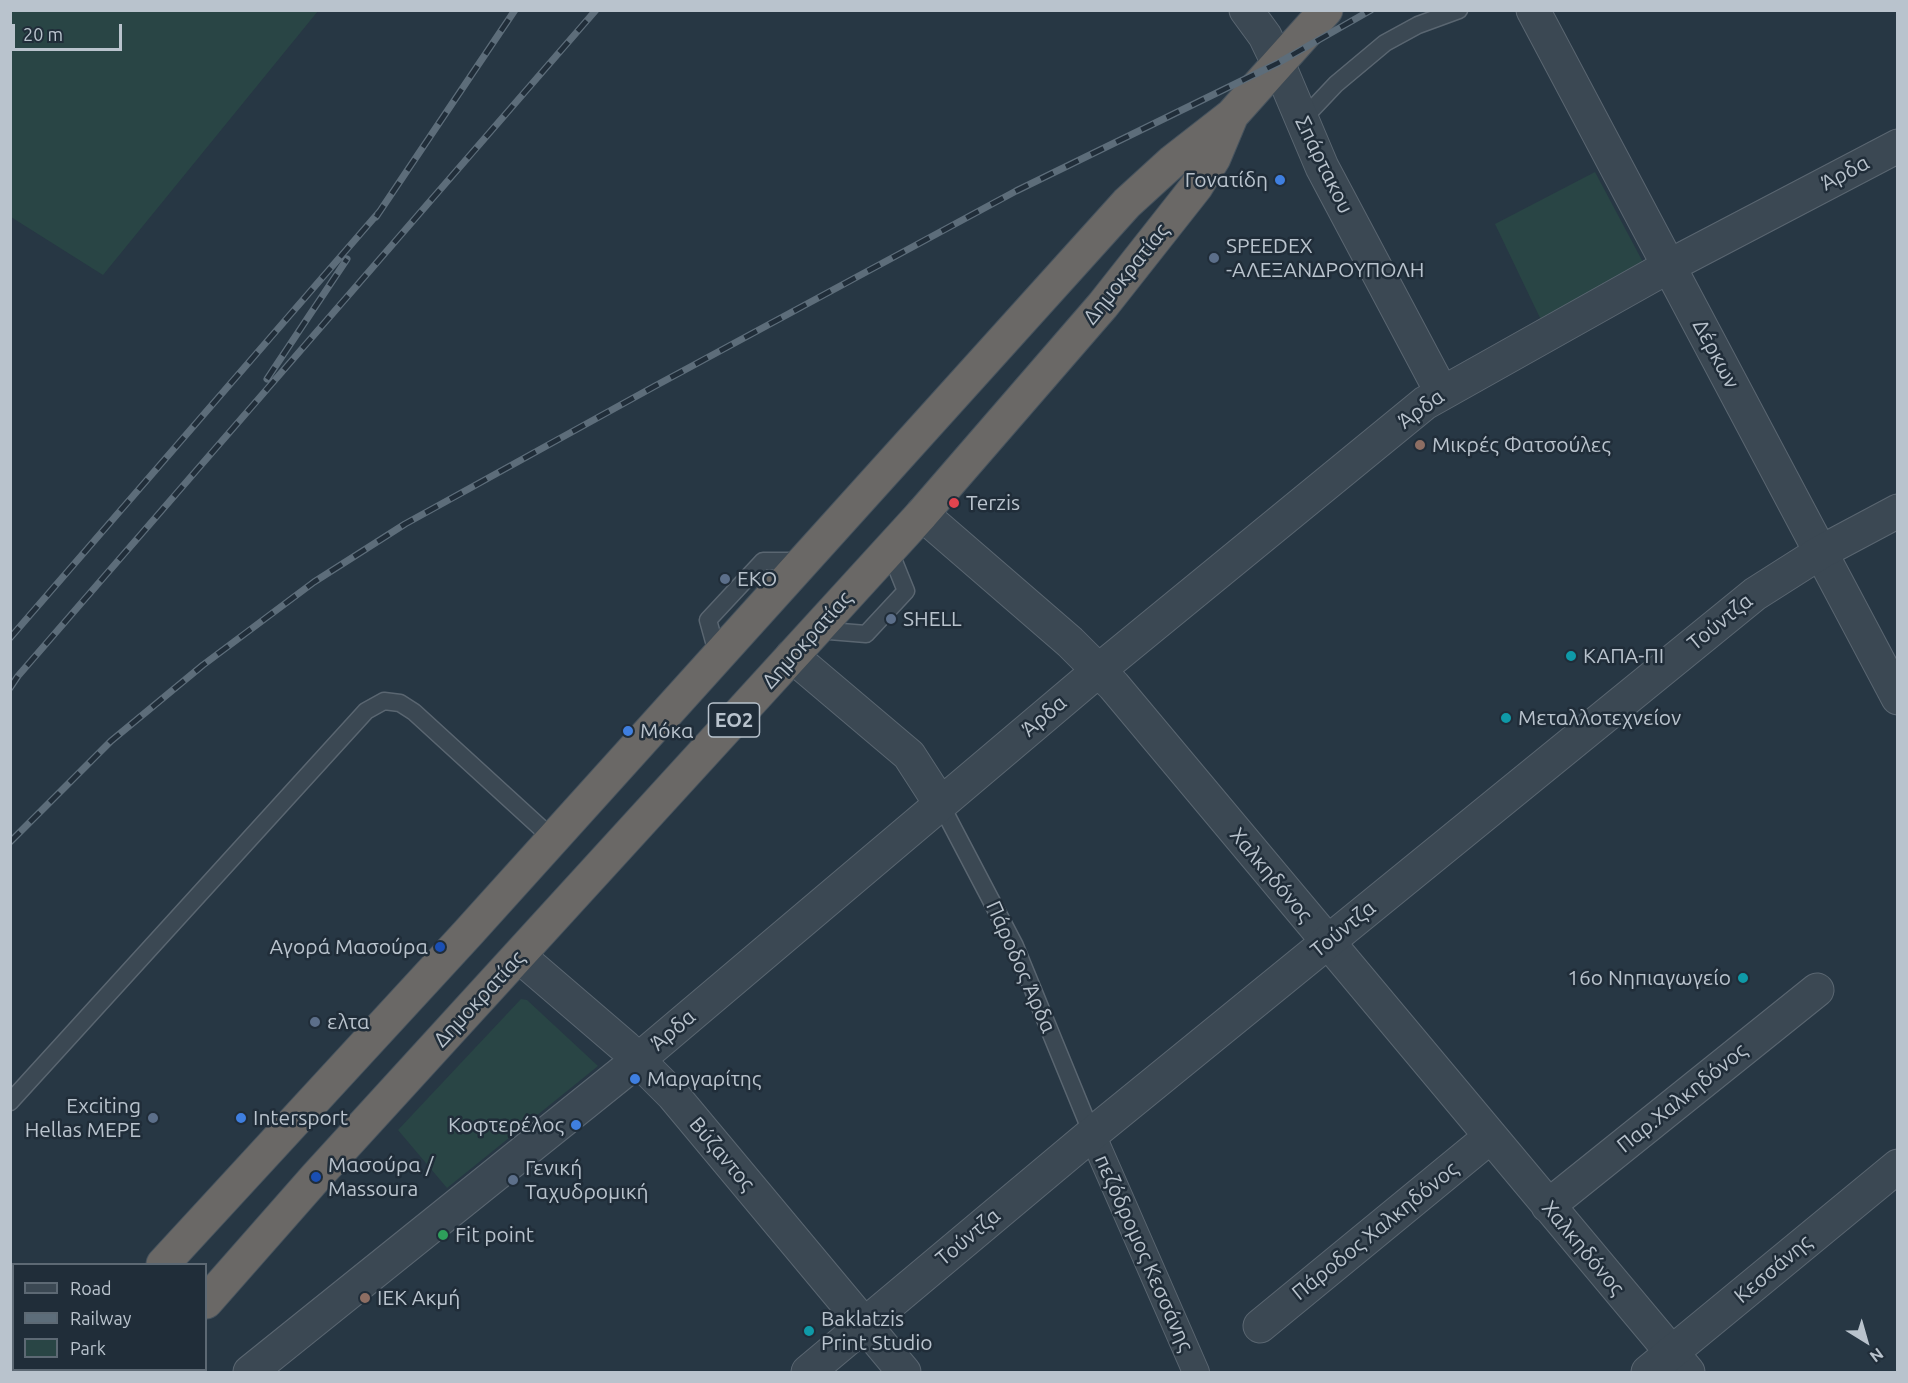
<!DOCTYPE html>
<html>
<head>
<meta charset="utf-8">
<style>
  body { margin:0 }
  #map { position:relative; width:1908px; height:1383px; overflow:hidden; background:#273744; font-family:Ubuntu,sans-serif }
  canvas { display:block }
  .frame { position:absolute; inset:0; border:12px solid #b9c3cd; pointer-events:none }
  .legend { position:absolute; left:12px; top:1263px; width:195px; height:108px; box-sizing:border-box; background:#202d39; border:2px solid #5d6974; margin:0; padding:8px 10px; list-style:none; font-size:18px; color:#b9c3cd }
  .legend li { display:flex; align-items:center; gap:12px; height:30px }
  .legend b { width:30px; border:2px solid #5d6974 }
  .north { position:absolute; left:1836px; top:1311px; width:60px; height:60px; -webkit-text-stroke:4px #202d39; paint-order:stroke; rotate:143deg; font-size:16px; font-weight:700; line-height:24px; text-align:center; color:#b9c3cd }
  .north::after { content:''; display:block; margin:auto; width:21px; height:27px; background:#b9c3cd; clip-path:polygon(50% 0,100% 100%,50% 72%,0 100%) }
  .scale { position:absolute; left:12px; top:24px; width:110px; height:27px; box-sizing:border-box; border:3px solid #b9c3cd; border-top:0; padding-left:8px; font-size:18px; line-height:21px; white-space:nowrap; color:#b9c3cd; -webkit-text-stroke:4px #202d39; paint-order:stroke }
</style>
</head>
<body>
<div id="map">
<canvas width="1908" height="1383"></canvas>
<div class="frame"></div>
<ul class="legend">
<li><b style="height:8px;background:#3b4853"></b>Road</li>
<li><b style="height:8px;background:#5d6d7a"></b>Railway</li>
<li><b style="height:16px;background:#294545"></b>Park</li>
</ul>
<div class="north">N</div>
<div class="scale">20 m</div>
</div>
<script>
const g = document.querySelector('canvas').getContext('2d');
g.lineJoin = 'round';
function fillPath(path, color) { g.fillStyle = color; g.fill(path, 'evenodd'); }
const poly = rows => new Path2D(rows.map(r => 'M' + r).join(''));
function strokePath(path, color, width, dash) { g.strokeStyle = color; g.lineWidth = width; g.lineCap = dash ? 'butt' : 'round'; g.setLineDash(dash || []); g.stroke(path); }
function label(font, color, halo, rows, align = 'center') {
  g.font = font + ' Ubuntu,sans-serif'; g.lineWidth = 5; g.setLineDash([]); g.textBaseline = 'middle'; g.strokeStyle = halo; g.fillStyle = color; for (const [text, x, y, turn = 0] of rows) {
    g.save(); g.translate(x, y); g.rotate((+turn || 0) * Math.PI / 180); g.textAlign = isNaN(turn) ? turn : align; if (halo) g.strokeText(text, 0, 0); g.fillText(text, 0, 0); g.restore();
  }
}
const green = poly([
  [10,11,11,10,318,11,103,275,11,217],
  [1595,172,1645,266,1542,322,1495,224],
  [521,999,527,1000,598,1066,447,1188,398,1130]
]);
const service = poly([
  [1301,121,1336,84,1385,43,1418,25,1459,10],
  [817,630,866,634,906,591,889,549],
  [718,656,708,620,763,561,803,561],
  [940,803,1015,946,1092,1134],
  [10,1102,366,711,384,701,400,703,414,712,553,839]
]);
const pedestrian = poly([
  [1092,1134,1196,1372]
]);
const minor = poly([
  [1533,10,1898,698],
  [1278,63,1322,167,1442,393],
  [922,514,1070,642,1114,686,1688,1372],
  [792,656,909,755,940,803],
  [519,956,625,1047,673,1095,904,1372],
  [1548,1206,1817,990],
  [1260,1326,1490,1137],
  [250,1372,638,1060,1099,670,1425,403,1669,266,1898,146]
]);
const tertiary = poly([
  [1246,10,1265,36,1278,63],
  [808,1372,1092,1134,1755,594,1821,552,1898,511],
  [1648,1372,1898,1166]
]);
const trunk = poly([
  [163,1264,468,933,1127,203,1173,161,1232,115,1326,10],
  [206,1302,316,1177,922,514,1103,305,1196,187,1214,158,1232,115],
  [64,1372,66,1370],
  [143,1372,146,1370]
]);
const rail = poly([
  [376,217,515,10],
  [267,379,347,259],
  [10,638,380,211],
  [10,688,18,676,596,10],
  [10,842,111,741,203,665,314,582,405,524,655,386,1016,191,1278,63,1371,10]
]);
const markers = [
  [1280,180,6,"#3f7fe0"],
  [1214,258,6,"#5c6f8a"],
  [1420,445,6,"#8d6e63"],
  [954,503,6,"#e0444e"],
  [725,579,6,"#5c6f8a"],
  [891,619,6,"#5c6f8a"],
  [1571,656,6,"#0f9aa8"],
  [1506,718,6,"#0f9aa8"],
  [628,731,6,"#3f7fe0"],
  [440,947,6,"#1a4fb4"],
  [1743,978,6,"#0f9aa8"],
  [315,1022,6,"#5c6f8a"],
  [635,1079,6,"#3f7fe0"],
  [153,1118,6,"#5c6f8a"],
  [241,1118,6,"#3f7fe0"],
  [576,1125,6,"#3f7fe0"],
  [316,1177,6,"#1a4fb4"],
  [513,1180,6,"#5c6f8a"],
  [443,1235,6,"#2e9e5b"],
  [365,1298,6,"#8d6e63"],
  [809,1331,6,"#0f9aa8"]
];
const shields = [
  [734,720,51]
];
const shieldNames = [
  ["ΕΟ2",734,720]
];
const streetNames = [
  ["Σπάρτακου",1324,165,64],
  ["Άρδα",1845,173,-28],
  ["Δημοκρατίας",1126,274,-51],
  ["Δέρκων",1716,354,62],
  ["Άρδα",1421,409,-36],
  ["Τούντζα",1720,622,-39],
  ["Δημοκρατίας",807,640,-48],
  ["Άρδα",1044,716,-40],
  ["Χαλκηδόνος",1271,875,50],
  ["Τούντζα",1343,929,-39],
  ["Πάροδος Άρδα",1021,967,66],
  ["Δημοκρατίας",479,999,-47],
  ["Άρδα",673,1030,-40],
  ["Παρ.Χαλκηδόνος",1682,1098,-39],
  ["Βύζαντος",722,1154,50],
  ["Πάροδος Χαλκηδόνος",1375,1231,-39],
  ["Τούντζα",968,1237,-40],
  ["Χαλκηδόνος",1583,1248,50],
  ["πεζόδρομος Κεσσάνης",1144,1253,66],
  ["Κεσσάνης",1773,1269,-40]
];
const poiNames = [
  ["Γονατίδη",1268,180,"right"],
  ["SPEEDEX",1226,246],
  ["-ΑΛΕΞΑΝΔΡΟΥΠΟΛΗ",1226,270],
  ["Μικρές Φατσούλες",1432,445],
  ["Terzis",966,503],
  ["EKO",737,579],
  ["SHELL",903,619],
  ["ΚΑΠΑ-ΠΙ",1583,656],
  ["Μεταλλοτεχνείον",1518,718],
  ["Μόκα",640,731],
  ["Αγορά Μασούρα",428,947,"right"],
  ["16ο Νηπιαγωγείο",1731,978,"right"],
  ["ελτα",327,1022],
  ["Μαργαρίτης",647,1079],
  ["Exciting",141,1106,"right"],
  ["Hellas MEPE",141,1130,"right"],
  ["Intersport",253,1118],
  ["Κοφτερέλος",564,1125,"right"],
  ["Μασούρα /",328,1165],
  ["Massoura",328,1189],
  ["Γενική",525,1168],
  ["Ταχυδρομική",525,1192],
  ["Fit point",455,1235],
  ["ΙΕΚ Ακμή",377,1298],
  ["Baklatzis",821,1319],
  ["Print Studio",821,1343]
];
fillPath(green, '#294545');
strokePath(service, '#5a6671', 19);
strokePath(pedestrian, '#5a6671', 28);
strokePath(minor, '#5a6671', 35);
strokePath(tertiary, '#5a6671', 35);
strokePath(trunk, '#46535e', 35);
strokePath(service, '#3b4853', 16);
strokePath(pedestrian, '#3b4853', 26);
strokePath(minor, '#3b4853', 33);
strokePath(tertiary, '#3b4853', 33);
strokePath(trunk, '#6a6866', 33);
strokePath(rail, '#5d6d7a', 7);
strokePath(rail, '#202d39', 4.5, [14]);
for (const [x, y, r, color] of markers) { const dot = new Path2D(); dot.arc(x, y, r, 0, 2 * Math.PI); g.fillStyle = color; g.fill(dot); strokePath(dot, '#202d39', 2); }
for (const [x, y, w] of shields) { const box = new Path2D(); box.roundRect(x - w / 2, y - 17, w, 34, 4.5); g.fillStyle = '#202d39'; g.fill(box); strokePath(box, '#b9c3cd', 1.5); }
label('bold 20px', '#b9c3cd', null, shieldNames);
label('21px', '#b9c3cd', '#202d39', streetNames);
label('21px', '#b9c3cd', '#202d39', poiNames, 'left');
</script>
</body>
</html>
